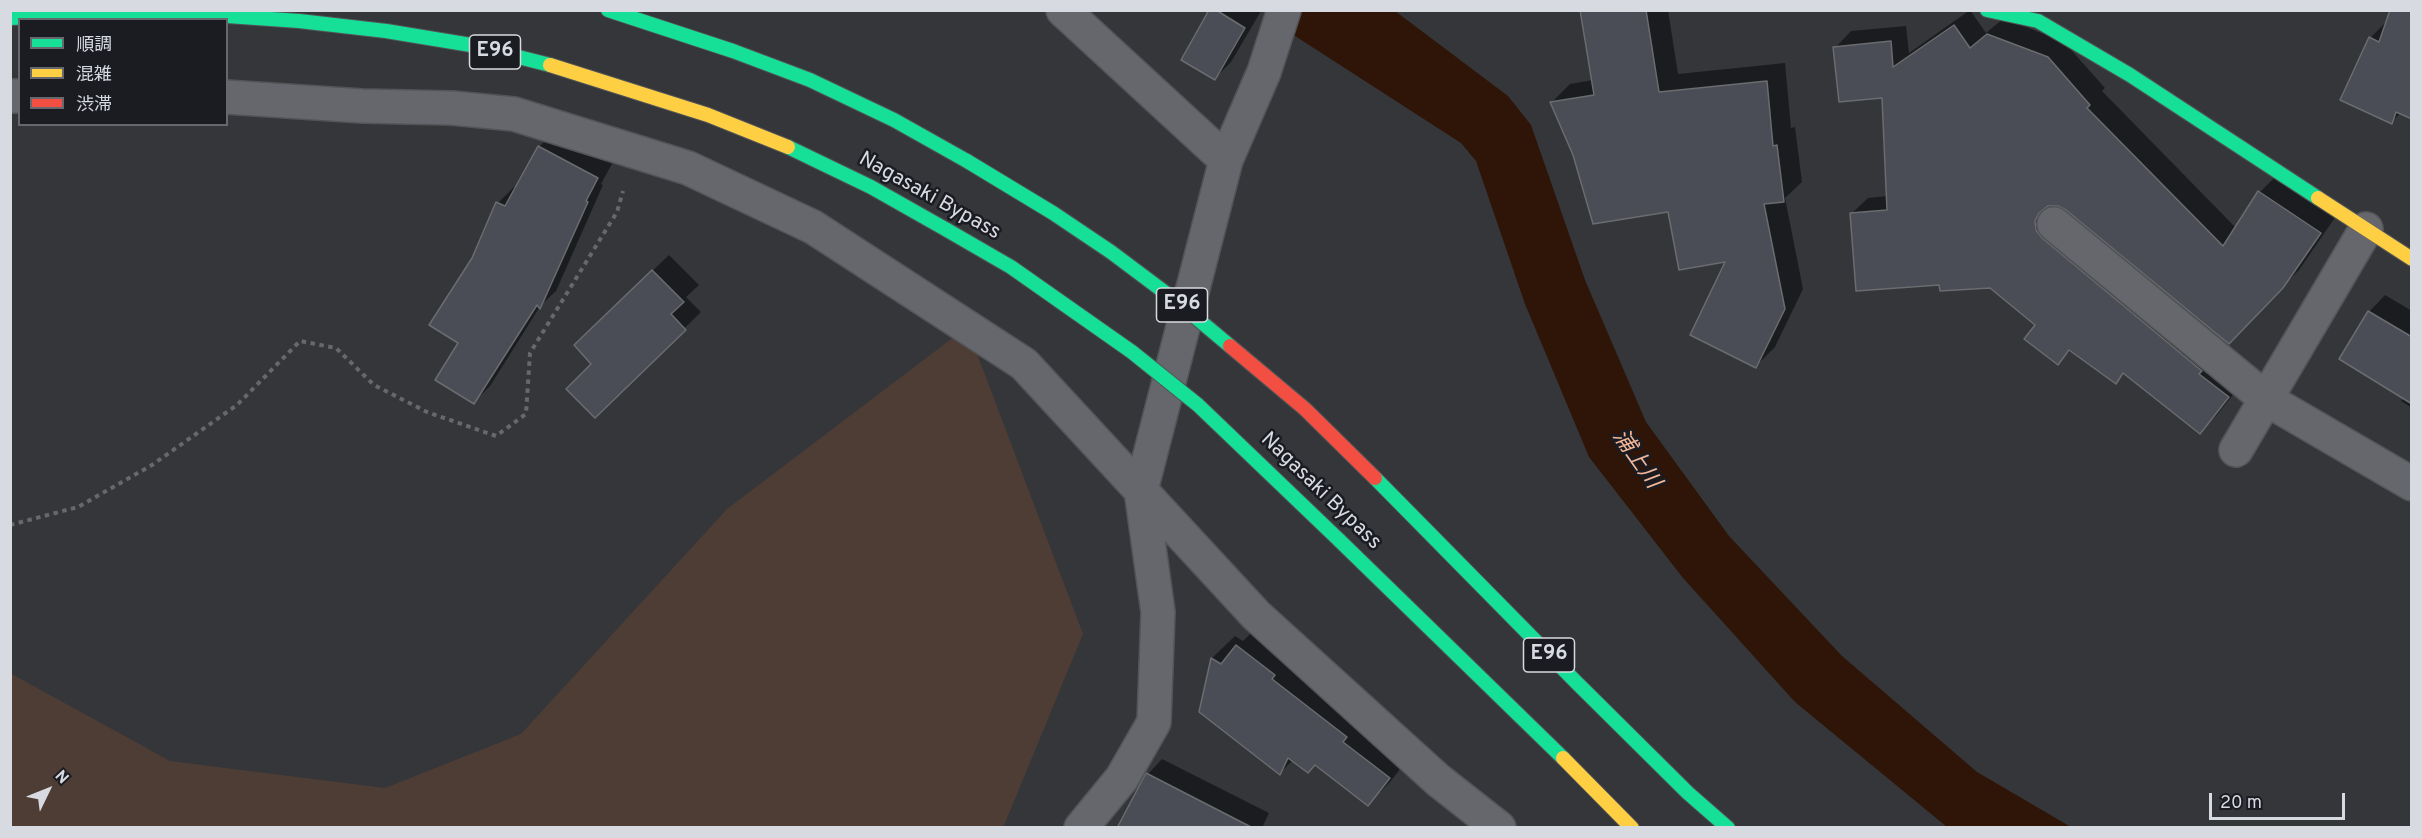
<!DOCTYPE html>
<html>
<head>
<meta charset="utf-8">
<style>
  body { margin:0 }
  #map { position:relative; width:2422px; height:838px; overflow:hidden; background:#34363a; font-family:Overpass,"Noto Sans JP",sans-serif }
  canvas { display:block }
  .frame { position:absolute; inset:0; border:12px solid #d7dae0; pointer-events:none }
  .legend { position:absolute; left:18px; top:18px; width:210px; height:108px; box-sizing:border-box; background:#1a1c21; border:2px solid #66686d; margin:0; padding:8px 10px; list-style:none; font-size:18px; color:#d7dae0 }
  .legend li { display:flex; align-items:center; gap:12px; height:30px }
  .legend b { width:30px; border:2px solid #66686d }
  .north { position:absolute; left:18px; top:760px; width:60px; height:60px; -webkit-text-stroke:4px #1a1c21; paint-order:stroke; rotate:47deg; font-size:16px; font-weight:700; line-height:24px; text-align:center; color:#d7dae0 }
  .north::after { content:''; display:block; margin:auto; width:21px; height:27px; background:#d7dae0; clip-path:polygon(50% 0,100% 100%,50% 72%,0 100%) }
  .scale { position:absolute; left:2209px; top:793px; width:136px; height:27px; box-sizing:border-box; border:3px solid #d7dae0; border-top:0; padding-left:8px; font-size:18px; line-height:21px; white-space:nowrap; color:#d7dae0; -webkit-text-stroke:4px #1a1c21; paint-order:stroke }
</style>
</head>
<body>
<div id="map">
<canvas width="2422" height="838"></canvas>
<div class="frame"></div>
<ul class="legend">
<li><b style="height:8px;background:#16e098"></b>順調</li>
<li><b style="height:8px;background:#ffcf43"></b>混雑</li>
<li><b style="height:8px;background:#f24e42"></b>渋滞</li>
</ul>
<div class="north">N</div>
<div class="scale">20 m</div>
</div>
<script>
const g = document.querySelector('canvas').getContext('2d');
g.lineJoin = 'round';
function fillPath(path, color) { g.fillStyle = color; g.fill(path, 'evenodd'); }
const poly = rows => new Path2D(rows.map(r => 'M' + r).join(''));
function strokePath(path, color, width, dash) { g.strokeStyle = color; g.lineWidth = width; g.lineCap = dash ? 'butt' : 'round'; g.setLineDash(dash || []); g.stroke(path); }
function label(font, color, halo, rows, align = 'center') {
  g.font = font + ' Overpass,"Noto Sans JP",sans-serif'; g.lineWidth = 5; g.setLineDash([]); g.textBaseline = 'middle'; g.strokeStyle = halo; g.fillStyle = color; for (const [text, x, y, turn = 0] of rows) {
    g.save(); g.translate(x, y); g.rotate((+turn || 0) * Math.PI / 180); g.textAlign = isNaN(turn) ? turn : align; if (halo) g.strokeText(text, 0, 0); g.fillText(text, 0, 0); g.restore();
  }
}
const green = poly([
  [967,327,1083,634,1003,828,11,827,10,673,170,761,385,788,521,734,727,509]
]);
const water = poly([
  [1268,11,1395,11,1508,96,1531,125,1585,280,1646,422,1729,536,1842,656,1977,772,2071,827,1947,827,1795,702,1683,578,1589,457,1525,304,1476,161,1461,143,1292,34]
]);
const shadow = poly([
  [1211,10,1261,11,1231,62,1215,78],
  [1582,10,1668,10,1678,74,1785,63,1791,128,1795,127,1802,182,1785,198,1803,289,1775,347,1756,366,1728,260,1670,211,1575,154,1552,102,1570,84,1593,80],
  [1970,10,1986,33,2004,18,2064,42,2105,88,2102,91,2236,228,2260,192,2276,176,2336,216,2299,270,2229,342,2067,208,2058,204,2051,205,2052,213,2244,381,2216,416,2200,432,2125,372,2116,382,2071,350,2058,363,2037,324,1991,286,1941,283,1851,214,1868,198,1888,196,1884,96,1835,48,1851,31,1906,26,1909,53],
  [2385,23,2401,113,2391,122,2370,38],
  [555,131,613,162,601,184,603,185,556,291,541,305,490,386,474,402,461,343,473,258,498,203,514,187,517,188,539,147],
  [669,255,699,285,686,297,701,312,595,416,592,329],
  [2385,295,2412,311,2412,408,2401,401,2404,397,2369,312],
  [1260,624,1411,755,1390,782,1368,804,1315,763,1293,760,1280,773,1201,712,1212,658,1235,636,1243,641],
  [1162,759,1269,813,1262,828,1119,828,1148,774]
]);
const building = poly([
  [1209,10,1216,10,1245,28,1215,80,1181,60,1209,10],
  [1580,10,1646,10,1659,92,1767,81,1773,146,1777,145,1784,202,1764,204,1785,309,1756,368,1690,335,1725,262,1679,270,1668,212,1593,224,1573,155,1550,102,1594,95,1580,10],
  [2390,10,2412,10,2412,119,2396,112,2392,124,2340,100,2369,37,2379,42,2390,10],
  [1954,25,1970,48,1987,34,2048,57,2090,105,2087,108,2223,246,2258,191,2321,233,2283,288,2229,344,2066,210,2058,206,2048,206,2039,213,2035,221,2036,230,2042,238,2202,371,2199,374,2229,397,2200,434,2123,373,2116,384,2069,350,2058,365,2024,339,2035,325,1990,288,1940,291,1939,285,1856,291,1850,213,1887,210,1882,98,1839,102,1833,47,1891,41,1893,67,1954,25],
  [538,146,598,178,586,201,588,202,540,309,537,305,474,404,435,380,458,343,429,325,472,258,496,202,505,206,538,146],
  [652,270,684,302,671,314,686,330,595,418,566,389,591,364,574,345,652,270],
  [2368,311,2412,337,2412,404,2339,359,2368,311],
  [1236,645,1275,675,1272,679,1347,737,1343,742,1390,778,1368,806,1315,765,1308,773,1288,758,1280,775,1199,712,1211,658,1221,664,1236,645],
  [1146,773,1253,828,1117,828,1146,773]
]);
const path = poly([
  [10,525,78,507,152,465,237,405,300,341,336,348,374,385,427,412,496,436,526,414,530,353,617,212,623,191]
]);
const street = poly([
  [1063,10,1226,160],
  [10,96,20,96],
  [226,97,362,106,452,108,514,114,688,168,813,227,1024,364,1256,615,1438,780,1499,828],
  [2054,224,2266,399,2412,484],
  [2236,450,2366,229],
  [1081,828,1122,778,1154,722,1158,612,1141,490,1226,160,1264,72,1284,10]
]);
const fast = poly([
  [608,10,733,51,810,80,894,120,967,161],
  [1987,10,2038,21,2130,75,2318,198],
  [10,18,123,14,213,15,299,21,386,31,471,45,550,65],
  [788,147,871,187,947,230],
  [1375,478,1577,683,1688,793,1728,828],
  [1339,540,1563,758]
]);
const slow = poly([
  [550,65,708,115,788,147],
  [2318,198,2412,259],
  [1563,758,1632,828]
]);
const fastBridge = poly([
  [967,161,1053,213,1111,252,1175,300,1230,346],
  [947,230,1011,267,1132,352,1198,405,1339,540]
]);
const jamBridge = poly([
  [1230,346,1305,409,1375,478]
]);
const shields = [
  [495,52,51],
  [1182,305,51],
  [1549,655,51]
];
const shieldNames = [
  ["E96",495,52],
  ["E96",1182,305],
  ["E96",1549,655]
];
const streetNames = [
  ["Nagasaki Bypass",929,197,29],
  ["Nagasaki Bypass",1320,492,44]
];
const waterNames = [
  ["浦上川",1635,460,55]
];
fillPath(green, '#4e3d35');
fillPath(water, '#2f1508');
fillPath(shadow, '#0007');
fillPath(building, '#4a4d55');
strokePath(building, '#6a6c6f', 1.5);
strokePath(street, '#525457', 36);
strokePath(fast, '#525457', 16);
strokePath(slow, '#525457', 16);
strokePath(path, '#66686c', 4, [4.5, 4.5]);
strokePath(street, '#65676c', 33);
strokePath(fast, '#16e098', 14);
strokePath(slow, '#ffcf43', 14);
strokePath(fastBridge, '#525457', 16, []);
strokePath(jamBridge, '#525457', 16, []);
strokePath(fastBridge, '#16e098', 14);
strokePath(jamBridge, '#f24e42', 14);
for (const [x, y, w] of shields) { const box = new Path2D(); box.roundRect(x - w / 2, y - 17, w, 34, 4.5); g.fillStyle = '#1a1c21'; g.fill(box); strokePath(box, '#d7dae0', 1.5); }
label('bold 20px', '#d7dae0', null, shieldNames);
label('21px', '#d7dae0', '#1a1c21', streetNames);
label('italic 22px', '#f5b798', '#1a1c21', waterNames);
</script>
</body>
</html>
